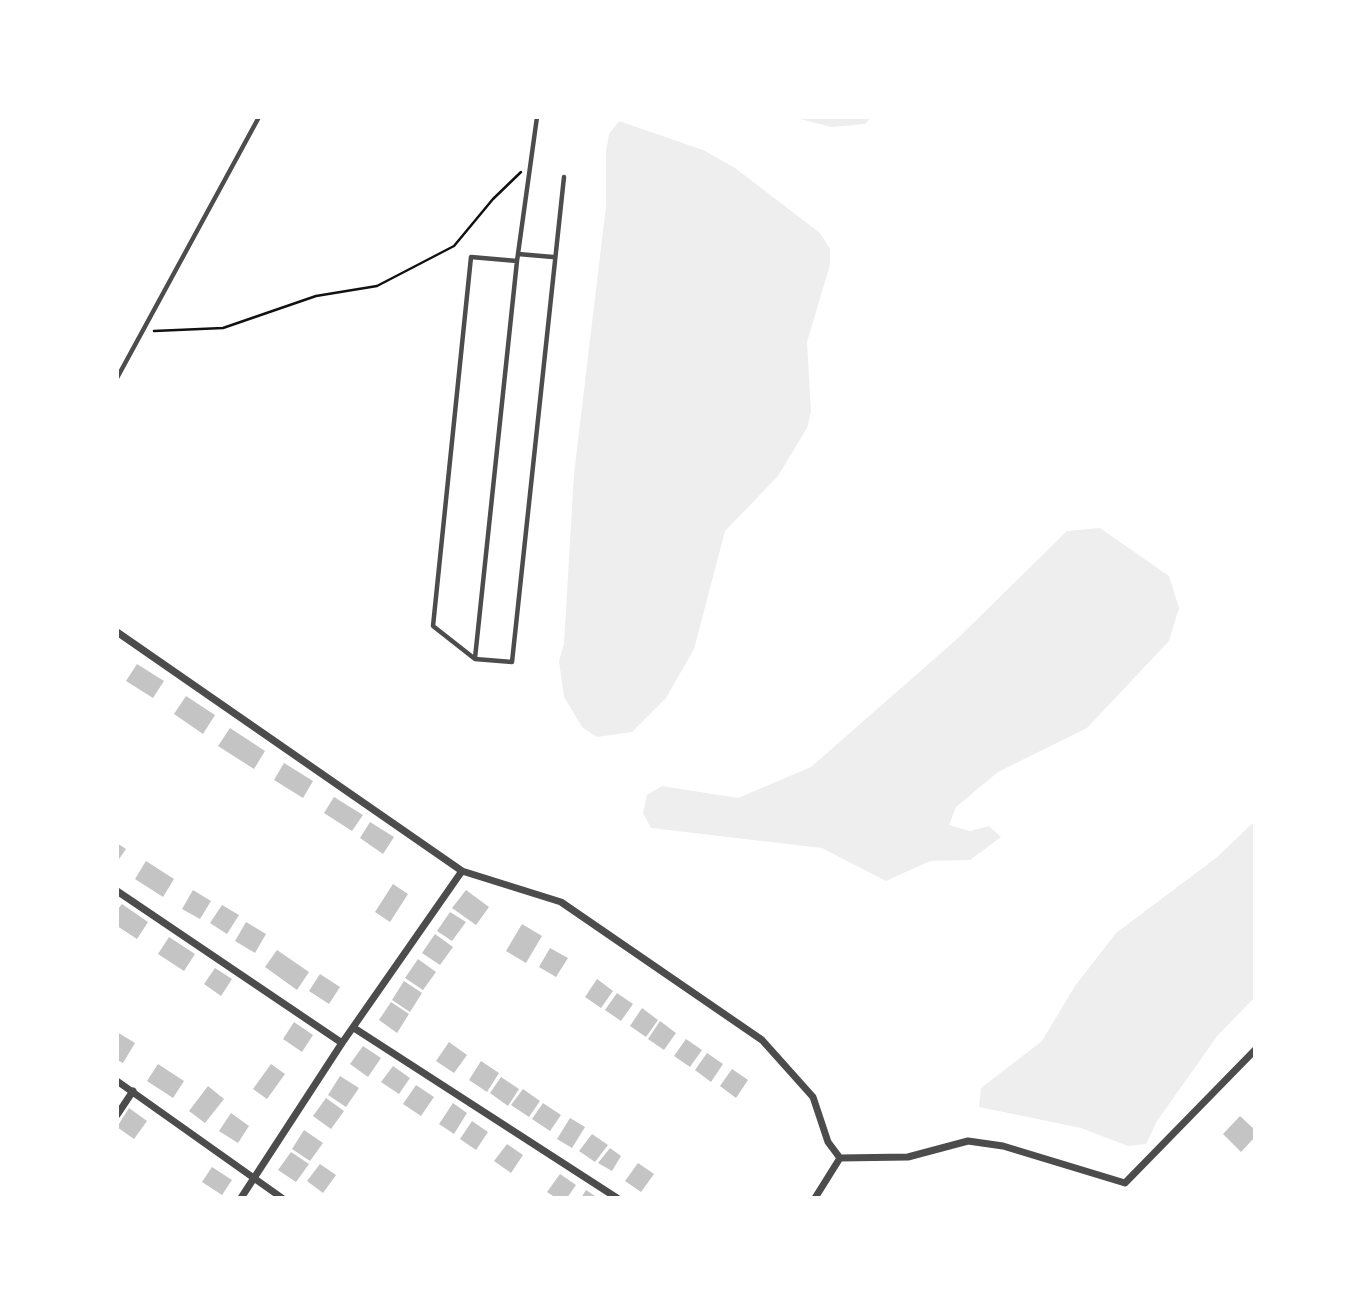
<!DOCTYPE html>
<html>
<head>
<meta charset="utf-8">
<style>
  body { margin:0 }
  #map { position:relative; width:1372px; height:1315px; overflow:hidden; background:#fff; font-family:Helvetica,sans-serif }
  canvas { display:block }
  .frame { position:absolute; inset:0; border:119px solid #fff; pointer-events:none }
</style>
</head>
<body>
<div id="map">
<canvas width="1372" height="1315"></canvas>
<div class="frame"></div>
</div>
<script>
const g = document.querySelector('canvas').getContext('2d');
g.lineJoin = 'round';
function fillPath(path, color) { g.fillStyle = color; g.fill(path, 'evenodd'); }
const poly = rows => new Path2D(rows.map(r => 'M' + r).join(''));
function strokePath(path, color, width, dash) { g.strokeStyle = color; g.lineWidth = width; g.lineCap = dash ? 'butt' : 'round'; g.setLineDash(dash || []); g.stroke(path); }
const green = poly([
  [792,117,872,117,865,124,831,127],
  [619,121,703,150,735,168,820,233,830,249,830,265,807,342,811,412,807,428,778,476,725,531,694,649,666,698,632,732,597,737,582,727,564,697,559,661,564,644,574,474,606,206,606,151,609,134],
  [1100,528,1169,576,1179,608,1169,641,1087,728,998,772,956,807,949,825,970,831,989,826,1001,837,970,860,930,861,886,881,822,848,651,828,643,813,647,795,662,786,738,798,811,767,957,639,1067,531],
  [1255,821,1255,997,1218,1035,1157,1121,1146,1144,1128,1146,1081,1128,979,1107,981,1088,1042,1041,1075,986,1116,933,1216,858]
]);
const building = poly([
  [137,664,164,681,153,698,126,681],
  [186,696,215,715,203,734,174,714],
  [230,728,265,751,254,769,218,746],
  [284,763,313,781,303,798,274,780],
  [334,797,363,815,352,831,324,813],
  [370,822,394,837,383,854,360,838],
  [117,843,126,849,117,862],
  [146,861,174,879,163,897,135,879],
  [393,884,408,894,390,922,375,912],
  [193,890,211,901,200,919,182,909],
  [466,890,489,907,476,925,452,908],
  [122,904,148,922,137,939,117,926,117,910],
  [222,905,239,915,227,934,210,923],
  [450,912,466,922,452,941,437,931],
  [246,922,266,934,255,953,235,941],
  [522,924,542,936,526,963,506,951],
  [435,934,453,947,440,965,422,953],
  [169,937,195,954,184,971,158,954],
  [550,948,568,958,556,977,539,967],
  [277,950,309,972,297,990,265,967],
  [418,959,436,972,423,990,405,978],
  [215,968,232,979,221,996,204,984],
  [320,974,340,987,329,1004,309,991],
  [597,979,613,991,601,1008,585,997],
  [404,981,422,993,410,1012,392,1000],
  [617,993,633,1004,621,1021,605,1010],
  [391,1002,409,1014,397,1033,379,1020],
  [642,1008,658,1020,646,1037,630,1026],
  [660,1021,676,1033,664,1050,648,1039],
  [294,1022,313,1035,302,1052,283,1039],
  [117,1032,135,1043,123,1063,117,1060],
  [686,1039,702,1050,690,1067,674,1056],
  [449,1042,467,1055,454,1073,436,1061],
  [363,1046,381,1058,368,1077,350,1064],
  [707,1053,723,1064,711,1082,695,1070],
  [481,1061,499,1073,487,1092,469,1080],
  [158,1064,184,1081,173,1098,147,1081],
  [271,1064,285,1074,267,1099,253,1089],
  [393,1066,410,1078,399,1094,381,1082],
  [732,1069,748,1080,736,1098,720,1086],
  [340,1076,359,1088,346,1107,328,1095],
  [501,1077,519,1089,508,1106,490,1093],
  [416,1085,434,1097,421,1116,403,1104],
  [208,1086,224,1099,205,1123,189,1111],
  [523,1089,540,1101,529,1117,511,1105],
  [326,1098,344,1111,331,1129,313,1116],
  [453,1103,467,1113,454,1134,439,1124],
  [543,1103,561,1115,550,1131,532,1119],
  [129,1108,147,1121,134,1139,117,1127],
  [231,1113,249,1126,238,1143,219,1131],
  [1240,1116,1255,1130,1255,1137,1241,1152,1223,1134],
  [570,1118,585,1127,572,1148,557,1139],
  [472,1121,488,1132,476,1150,460,1139],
  [304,1130,323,1143,310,1161,292,1149],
  [592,1134,608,1145,595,1162,579,1151],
  [507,1144,523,1155,511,1173,494,1161],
  [610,1148,621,1156,612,1171,598,1163],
  [291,1152,309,1164,296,1182,278,1170],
  [638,1163,654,1174,641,1192,625,1181],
  [320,1164,336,1175,323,1193,307,1181],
  [212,1167,232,1180,222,1195,202,1182],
  [560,1174,576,1185,567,1198,556,1198,547,1192],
  [586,1190,598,1198,581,1198]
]);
const path = poly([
  [154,331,223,328,316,296,377,286,454,246,493,199,521,172]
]);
const service = poly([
  [518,254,553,257],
  [517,261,471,257,433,626,475,659,512,662,564,177],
  [117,378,259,117],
  [475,658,517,261,537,117]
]);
const minor = poly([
  [117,632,462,871,561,902,762,1040,813,1097,828,1142,840,1158,908,1157,968,1141,1003,1146,1125,1183,1255,1050],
  [117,891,342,1043],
  [354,1028,617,1198],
  [117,1081,282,1198],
  [117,1115,133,1091],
  [241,1198,342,1043,462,871],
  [815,1198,840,1158]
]);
fillPath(green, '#eee');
fillPath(building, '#c4c4c4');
strokePath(path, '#111', 2.5);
strokePath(service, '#4c4c4c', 4.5);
strokePath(minor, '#4c4c4c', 7);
</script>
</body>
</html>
